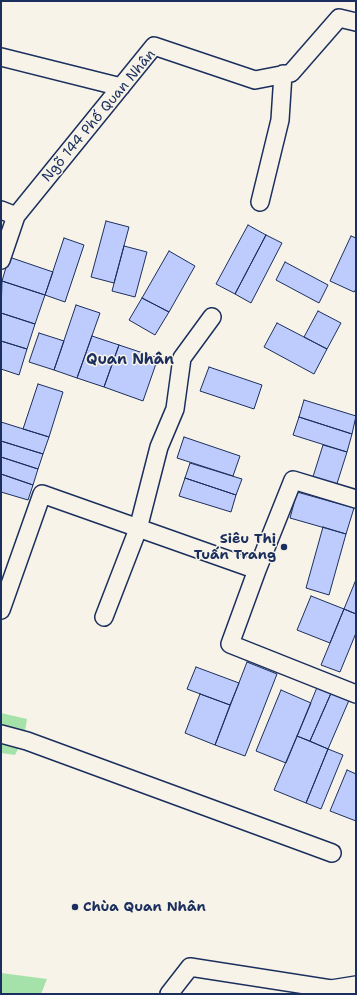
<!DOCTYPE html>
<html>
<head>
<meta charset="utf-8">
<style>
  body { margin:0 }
  #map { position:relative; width:357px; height:995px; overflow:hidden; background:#f7f3e8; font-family:"Shantell Sans",sans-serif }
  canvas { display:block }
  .frame { position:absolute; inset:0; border:2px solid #1b2f5e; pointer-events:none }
</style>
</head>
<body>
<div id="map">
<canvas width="357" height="995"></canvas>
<div class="frame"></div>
</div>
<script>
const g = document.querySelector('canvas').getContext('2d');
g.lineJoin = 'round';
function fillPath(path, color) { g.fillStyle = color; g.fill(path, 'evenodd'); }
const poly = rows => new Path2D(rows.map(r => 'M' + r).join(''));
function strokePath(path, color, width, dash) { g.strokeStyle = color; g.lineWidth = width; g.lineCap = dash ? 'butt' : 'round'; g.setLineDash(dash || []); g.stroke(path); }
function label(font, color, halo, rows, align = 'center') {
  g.font = font + ' "Shantell Sans",sans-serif'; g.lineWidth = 3; g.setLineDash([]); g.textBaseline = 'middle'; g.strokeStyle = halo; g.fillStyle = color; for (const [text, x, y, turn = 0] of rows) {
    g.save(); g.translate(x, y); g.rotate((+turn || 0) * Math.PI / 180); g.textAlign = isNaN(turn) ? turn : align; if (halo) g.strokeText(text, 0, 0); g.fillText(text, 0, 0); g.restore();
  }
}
const green = poly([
  [1,713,27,719,24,737,15,755,1,753],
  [1,973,47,979,41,994,1,994]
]);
const building = poly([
  [106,221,129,227,114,283,91,277,106,221],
  [248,225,266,235,235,294,216,284,248,225],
  [266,235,282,243,251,303,235,294,266,235],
  [351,236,356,238,356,289,354,292,330,281,351,236],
  [64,238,84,245,65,302,45,295,64,238],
  [124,246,147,252,135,297,112,291,124,246],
  [169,251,195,266,169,312,142,298,169,251],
  [9,257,53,272,45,295,2,281,9,257],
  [285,262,328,285,319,303,276,280,285,262],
  [2,281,45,295,35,324,1,313,2,281],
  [142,298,169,312,155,335,129,320,142,298],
  [76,305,100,313,77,378,54,370,76,305],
  [318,311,341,323,327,349,304,337,318,311],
  [1,313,35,324,27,349,1,341,1,313],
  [277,323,327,349,314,374,264,347,277,323],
  [39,333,64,341,54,370,29,362,39,333],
  [92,336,119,345,104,387,77,378,92,336],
  [1,341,27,349,19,375,1,369,1,341],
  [119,345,158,358,143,401,104,387,119,345],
  [209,367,262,385,254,409,200,391,209,367],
  [38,384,63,392,49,437,23,429,38,384],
  [304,400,356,416,352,434,299,417,304,400],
  [299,417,352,434,347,452,293,435,299,417],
  [1,422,49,437,43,454,1,441,1,422],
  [184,437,240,456,233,476,177,458,184,437],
  [1,441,43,454,38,469,1,457,1,441],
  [323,445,347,452,335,490,311,483,323,445],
  [1,457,38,469,33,485,1,474,1,457],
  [190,463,242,479,236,495,185,478,190,463],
  [1,474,33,485,28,500,1,492,1,474],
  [185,478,236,495,231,512,179,496,185,478],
  [297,492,354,508,346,534,290,518,297,492],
  [323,527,346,534,329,595,306,588,323,527],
  [355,582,356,582,356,614,344,609,355,582],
  [311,596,344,609,330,643,297,630,311,596],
  [344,609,356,614,356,633,340,672,321,665,344,609],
  [247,662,277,674,245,756,215,745,247,662],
  [196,667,239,683,230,705,187,689,196,667],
  [318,685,332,691,310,741,297,736,318,685],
  [281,690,311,703,286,763,256,751,281,690],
  [332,691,350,698,328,749,310,741,332,691],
  [200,694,230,705,215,745,185,733,200,694],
  [297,736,328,749,306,803,274,790,297,736],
  [328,749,343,755,321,809,306,803,328,749],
  [347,770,356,774,356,821,330,811,347,770]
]);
const service = poly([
  [1,57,121,87],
  [260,202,280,120,283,74],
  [1,210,16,216],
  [1,260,16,216,154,46,255,80,291,73,339,18,356,22],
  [356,499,293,480,257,570,230,644,356,694],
  [1,610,42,494,257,570],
  [104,617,138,529,159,447,175,409,182,358,212,317],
  [1,734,27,741,332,853],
  [169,994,190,967,331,989,356,985]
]);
const markers = [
  [284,547,4,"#1b2f5e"],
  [75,907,4,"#1b2f5e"]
];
const streetNames = [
  ["Ngõ 144 Phố Quan Nhân",99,116,-50]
];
const poiNames = [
  ["Siêu Thị",276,539],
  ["Tuấn Trang",276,555],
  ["Chùa Quan Nhân",83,907,"left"]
];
const neighbourhoodNames = [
  ["Quan Nhân",130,360]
];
fillPath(green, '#a5e2a9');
fillPath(building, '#beccfd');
strokePath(building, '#1b2f5e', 1);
strokePath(service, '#1b2f5e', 20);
strokePath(service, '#f7f3e8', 17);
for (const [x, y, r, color] of markers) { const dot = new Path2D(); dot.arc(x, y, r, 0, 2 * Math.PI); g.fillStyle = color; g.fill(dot); strokePath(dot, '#f7f3e8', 1.5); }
label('14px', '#1b2f5e', '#f7f3e8', streetNames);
label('bold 14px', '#1b2f5e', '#f7f3e8', poiNames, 'right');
label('bold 15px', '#1b2f5e', '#f7f3e8', neighbourhoodNames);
</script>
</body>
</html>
